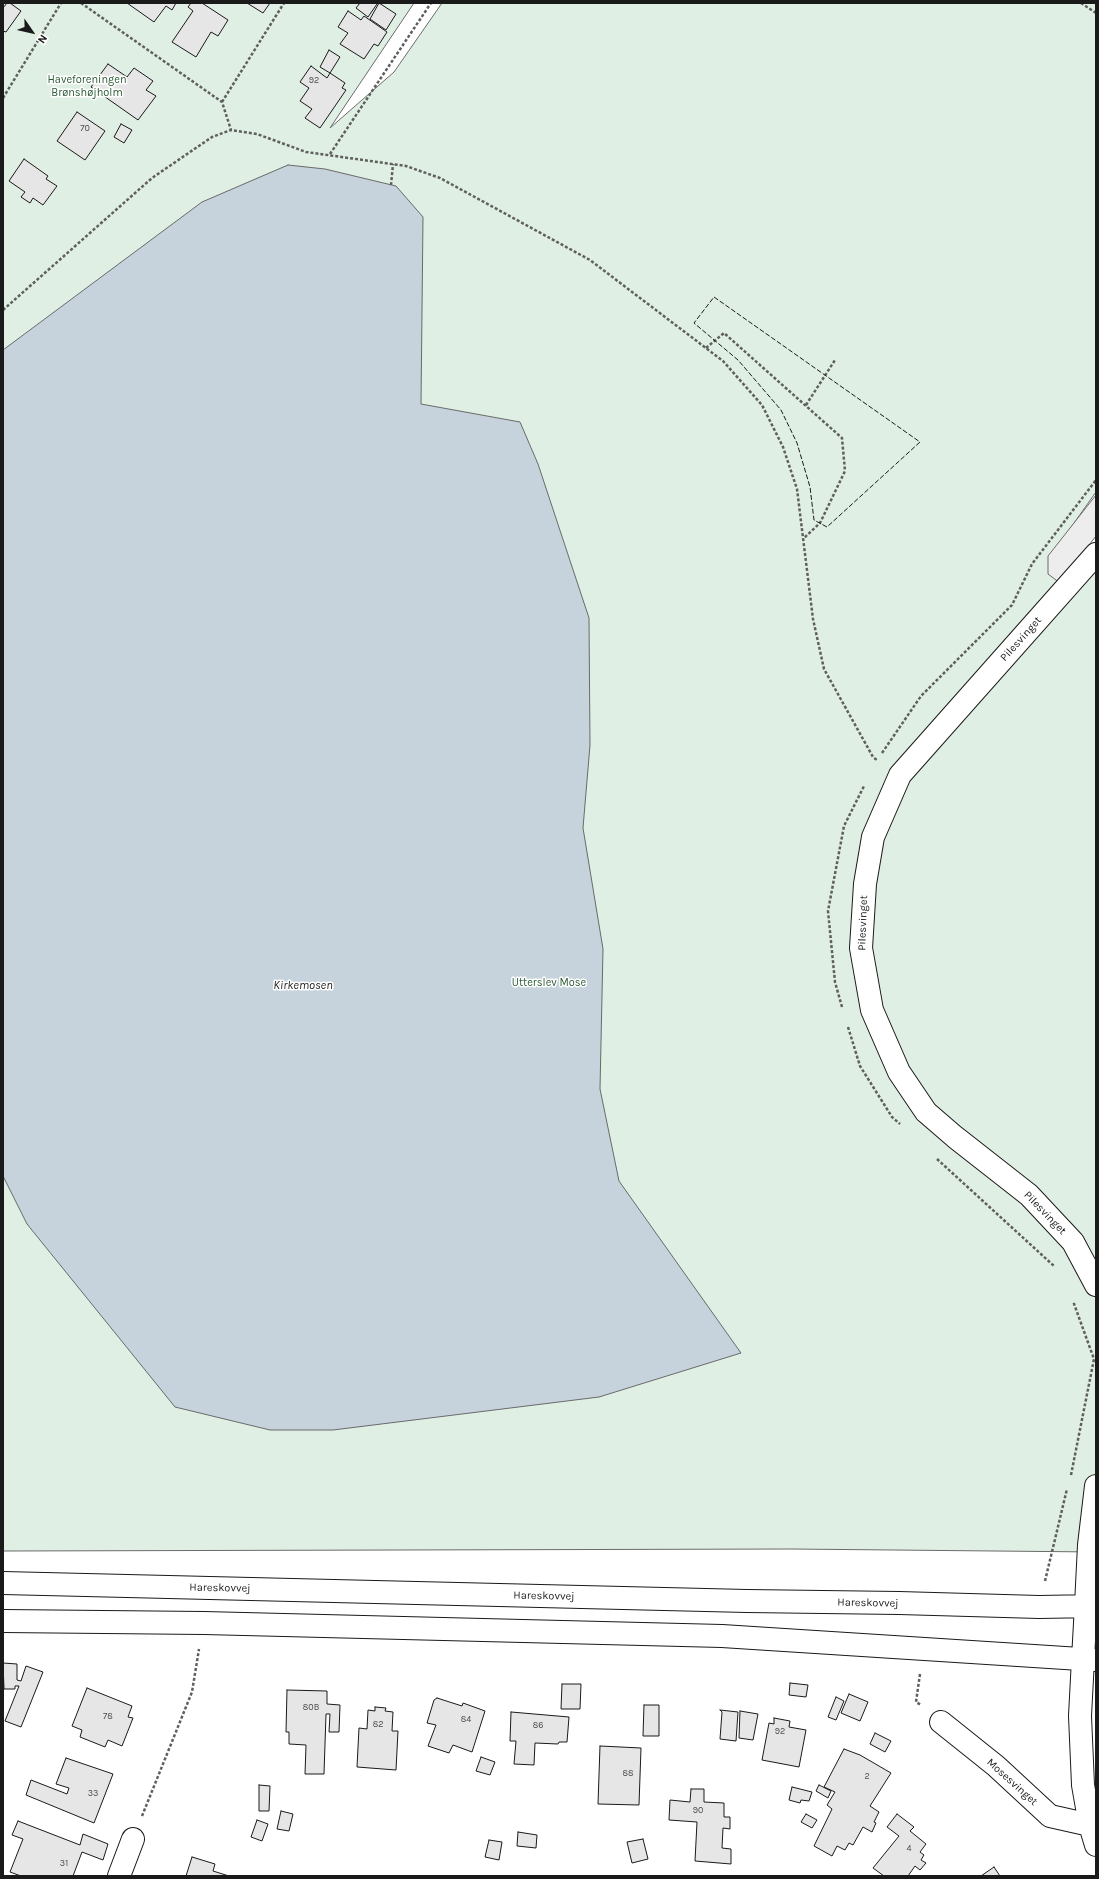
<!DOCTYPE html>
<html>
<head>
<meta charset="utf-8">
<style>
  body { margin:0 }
  #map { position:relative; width:1099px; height:1879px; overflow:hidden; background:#fff; font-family:Karla,sans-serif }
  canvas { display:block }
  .frame { position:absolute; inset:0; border:4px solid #1a1a1a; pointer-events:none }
  .north { position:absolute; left:12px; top:12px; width:40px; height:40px; -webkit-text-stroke:3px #fff; paint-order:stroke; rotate:124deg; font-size:11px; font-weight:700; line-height:16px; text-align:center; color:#1a1a1a }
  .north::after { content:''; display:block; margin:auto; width:14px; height:18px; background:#1a1a1a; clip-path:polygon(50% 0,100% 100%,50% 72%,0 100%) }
</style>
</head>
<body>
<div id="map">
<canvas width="1099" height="1879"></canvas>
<div class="frame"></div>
<div class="north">N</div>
</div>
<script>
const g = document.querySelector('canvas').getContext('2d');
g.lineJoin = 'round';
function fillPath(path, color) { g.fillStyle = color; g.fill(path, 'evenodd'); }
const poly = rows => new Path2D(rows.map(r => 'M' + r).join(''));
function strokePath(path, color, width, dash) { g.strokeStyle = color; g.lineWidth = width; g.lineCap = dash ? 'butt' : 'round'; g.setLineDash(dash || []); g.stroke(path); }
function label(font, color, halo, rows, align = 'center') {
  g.font = font + ' Karla,sans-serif'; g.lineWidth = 3; g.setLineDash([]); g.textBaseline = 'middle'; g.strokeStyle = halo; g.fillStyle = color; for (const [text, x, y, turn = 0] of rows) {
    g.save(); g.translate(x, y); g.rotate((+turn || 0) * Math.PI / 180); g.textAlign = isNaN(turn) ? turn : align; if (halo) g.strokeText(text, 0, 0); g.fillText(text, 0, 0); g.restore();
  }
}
const green = poly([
  [3,3,414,3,330,128,394,72,442,3,1096,3,1096,492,1062,540,1096,563,1096,1552,791,1549,3,1551,3,3]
]);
const parking = poly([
  [1096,495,1096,536,1060,583,1048,574,1048,556,1096,495]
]);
const water = poly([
  [288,165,325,169,396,186,423,217,421,404,520,422,538,464,589,618,590,745,583,828,603,949,600,1089,619,1181,741,1353,599,1397,333,1430,270,1430,175,1407,27,1224,3,1176,3,350,202,202,288,165]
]);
const building = poly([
  [7,3,10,3,21,11,6,32,3,31,3,8,7,3],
  [127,3,176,3,172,10,166,6,154,22,127,3],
  [191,3,202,3,228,20,218,36,211,32,196,57,172,42,193,11,188,7,191,3],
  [247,3,270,3,263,13,247,3],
  [360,3,376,3,377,4,368,17,356,8,360,3],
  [379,3,396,14,386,30,370,19,379,3],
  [348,11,361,20,364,16,387,32,378,46,374,44,364,59,340,44,348,33,338,27,348,11],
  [329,50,340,57,330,73,320,67,329,50],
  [108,64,127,77,134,68,153,81,146,90,156,96,138,120,91,87,108,64],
  [311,66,327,78,330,73,345,83,342,88,346,90,320,128,305,118,312,109,300,101,309,88,300,82,311,66],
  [77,112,105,131,85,160,57,141,77,112],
  [121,124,132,130,124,143,114,137,121,124],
  [24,159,48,176,46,179,57,186,43,205,33,198,30,203,21,197,25,192,9,181,24,159],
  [3,1663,17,1664,17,1680,21,1681,26,1666,43,1672,21,1727,5,1721,19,1686,15,1686,15,1689,4,1689,3,1663],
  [790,1683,808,1685,806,1697,789,1695,790,1683],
  [562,1684,581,1684,580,1709,561,1709,562,1684],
  [87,1688,132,1706,128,1717,133,1718,122,1746,108,1740,105,1747,80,1737,82,1730,72,1726,87,1688],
  [287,1690,327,1691,327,1704,340,1705,339,1732,329,1732,330,1714,326,1714,324,1774,305,1774,306,1745,289,1744,289,1732,286,1732,287,1690],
  [849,1694,868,1702,860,1721,841,1713,849,1694],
  [836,1697,844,1701,836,1720,828,1717,836,1697],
  [437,1698,462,1706,463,1703,485,1711,472,1752,453,1745,449,1753,428,1746,436,1725,427,1723,434,1700,437,1698],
  [644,1705,659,1705,659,1736,643,1736,644,1705],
  [375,1707,386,1708,385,1711,393,1712,392,1731,398,1731,396,1770,357,1767,359,1728,367,1729,368,1710,375,1711,375,1707],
  [720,1710,738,1712,736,1741,720,1739,722,1712,720,1710],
  [740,1711,758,1714,753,1740,739,1738,740,1711],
  [511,1712,569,1717,567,1742,559,1742,558,1744,535,1743,534,1765,514,1764,516,1741,510,1741,511,1712],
  [774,1718,790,1721,789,1727,806,1730,799,1767,762,1760,769,1723,774,1724,774,1718],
  [875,1733,891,1741,885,1752,870,1744,875,1733],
  [600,1746,641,1748,639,1805,598,1804,600,1746],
  [844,1749,860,1755,891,1773,870,1806,879,1812,874,1822,876,1823,872,1832,863,1827,853,1845,849,1843,845,1850,837,1846,832,1856,814,1846,832,1809,827,1805,835,1792,824,1787,844,1749],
  [481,1757,495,1762,490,1775,476,1771,481,1757],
  [66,1758,113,1774,94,1823,26,1795,31,1780,67,1794,69,1788,56,1784,66,1758],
  [259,1785,270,1786,269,1811,259,1811,259,1785],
  [819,1785,831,1791,828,1798,816,1791,819,1785],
  [792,1787,812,1792,809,1801,801,1800,800,1803,789,1800,792,1787],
  [691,1789,704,1789,704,1802,724,1803,724,1817,730,1817,730,1829,723,1828,722,1848,731,1849,731,1864,695,1861,697,1822,669,1820,670,1800,690,1802,691,1789],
  [281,1811,293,1814,289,1831,277,1829,281,1811],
  [806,1814,817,1820,812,1828,801,1822,806,1814],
  [897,1814,914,1827,910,1831,926,1844,920,1852,924,1855,921,1860,926,1863,920,1870,915,1866,908,1876,884,1876,873,1868,899,1836,887,1827,897,1814],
  [257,1820,268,1824,262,1841,251,1837,257,1820],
  [18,1821,80,1845,83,1834,108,1844,103,1860,82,1852,73,1876,21,1876,10,1872,23,1839,12,1835,18,1821],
  [518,1832,537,1835,536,1848,517,1846,518,1832],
  [643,1839,648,1859,632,1863,627,1842,643,1839],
  [489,1840,502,1842,499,1860,485,1857,489,1840],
  [192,1857,215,1864,213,1871,229,1876,186,1876,192,1857],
  [994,1867,1000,1876,981,1876,994,1867]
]);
const path = poly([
  [81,3,222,102,231,130],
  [1081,3,1096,13],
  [3,98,61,3],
  [222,102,284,3],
  [330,154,431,3],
  [391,185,393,164],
  [3,310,152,178,212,137,231,130,257,134,306,152,406,166,440,178,590,260,723,361,762,405,783,447,797,489,813,619,824,669,873,757,878,761],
  [706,348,724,333,842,438,845,471,820,523,804,538],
  [806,405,835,360],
  [882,753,921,696,1012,605,1032,564,1096,480],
  [842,1007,835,982,828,911,844,826,864,786],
  [848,1027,860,1066,892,1117,900,1124],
  [937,1159,1054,1266],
  [1071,1475,1094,1359,1073,1301],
  [1045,1581,1067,1489],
  [920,1674,916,1702,921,1705],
  [142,1816,192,1692,199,1649]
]);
const minor = poly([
  [1096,554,900,775,873,837,865,884,861,948,872,1010,899,1072,926,1112,955,1137,1029,1195,1073,1242,1096,1285],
  [1086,1605,1089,1545,1096,1486],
  [1083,1659,1080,1716,1083,1785,1090,1825,1096,1845],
  [941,1722,996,1766,1050,1816,1090,1825],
  [119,1876,133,1839]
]);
const major = poly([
  [1088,1569,1096,1572],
  [3,1583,747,1601,899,1603,1039,1607,1096,1606],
  [3,1621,204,1623,722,1636,1096,1660],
  [1083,1659,1086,1605]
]);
const fence = poly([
  [714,297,920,442,827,527,814,520,810,487,797,443,781,410,738,360,694,323,714,297]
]);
const numberNames = [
  ["92",314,80],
  ["70",85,128],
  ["80B",311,1707],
  ["78",108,1716],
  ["84",466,1719],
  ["82",378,1724],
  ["86",538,1725],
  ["92",780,1731],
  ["88",628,1773],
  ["2",867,1776],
  ["33",93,1793],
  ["90",698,1810],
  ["4",909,1848],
  ["31",64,1863]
];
const parkNames = [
  ["Haveforeningen",87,80],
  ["Brønshøjholm",87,93],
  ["Utterslev Mose",549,983]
];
const streetNames = [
  ["Pilesvinget",1021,639,-48],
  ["Pilesvinget",863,923,-88],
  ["Pilesvinget",1045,1213,46],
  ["Hareskovvej",220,1588,1],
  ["Hareskovvej",544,1596,1],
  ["Hareskovvej",868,1603,1],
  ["Mosesvinget",1012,1782,42]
];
const waterNames = [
  ["Kirkemosen",303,986]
];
fillPath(green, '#e0efe3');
strokePath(green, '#6a6a6a', 1);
fillPath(parking, '#ededed');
strokePath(parking, '#6a6a6a', 1);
fillPath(water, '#c6d2dc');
strokePath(water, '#6a6a6a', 1);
fillPath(building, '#e6e6e6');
strokePath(building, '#1a1a1a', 1);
strokePath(minor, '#1a1a1a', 24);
strokePath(major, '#1a1a1a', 24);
strokePath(path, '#5f5f5f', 2.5, [3, 2]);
strokePath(minor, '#fff', 22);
strokePath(major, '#fff', 22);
strokePath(fence, '#1a1a1a', 1, [5, 2]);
label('9px', '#4d4d4d', null, numberNames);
label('11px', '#2b5a34', '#fff', parkNames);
label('11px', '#1a1a1a', '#fff', streetNames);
label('italic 12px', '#1a1a1a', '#fff', waterNames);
</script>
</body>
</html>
